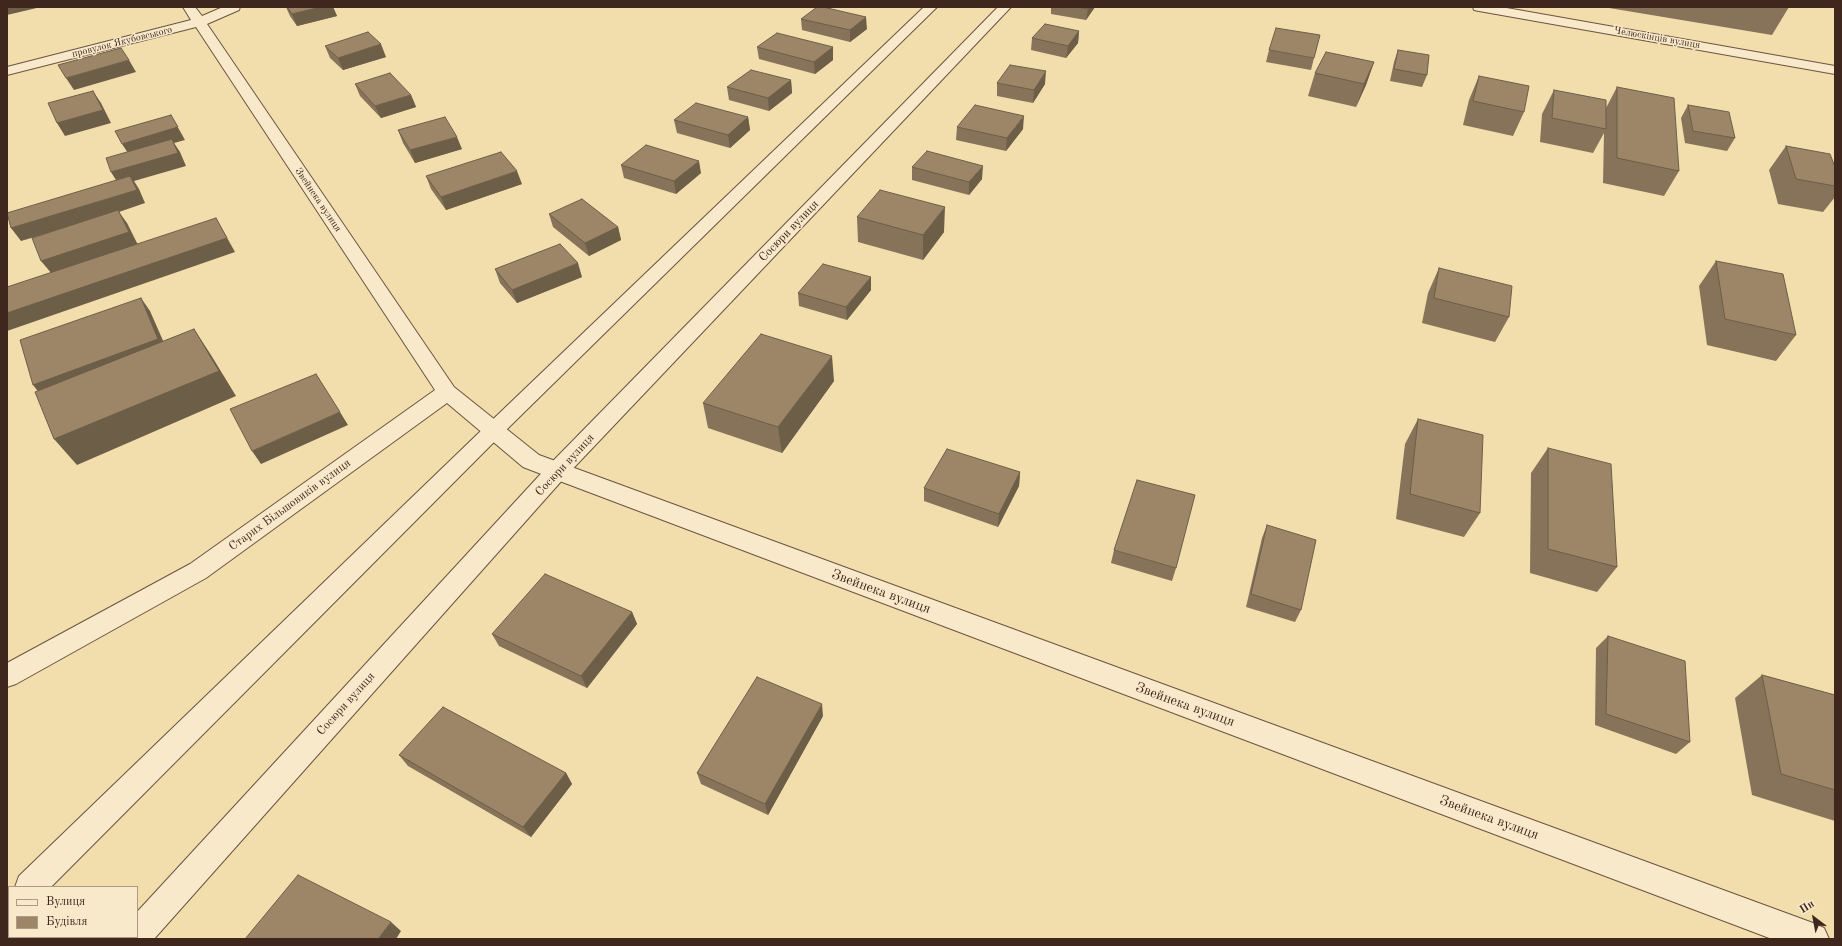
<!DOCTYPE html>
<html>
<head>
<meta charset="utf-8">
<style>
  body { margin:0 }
  #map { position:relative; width:1842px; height:946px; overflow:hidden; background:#f2ddac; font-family:"Old Standard TT",serif }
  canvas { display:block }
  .frame { position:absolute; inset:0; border:8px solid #3f271d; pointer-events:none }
  .legend { position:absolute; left:8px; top:886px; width:130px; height:52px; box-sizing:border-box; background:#f7e9c9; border:1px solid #ad9b84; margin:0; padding:5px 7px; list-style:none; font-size:12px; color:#3f271d }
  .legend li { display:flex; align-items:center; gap:8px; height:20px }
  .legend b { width:20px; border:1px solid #ad9b84 }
  .north { position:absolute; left:1794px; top:898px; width:40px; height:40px; -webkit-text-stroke:3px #f7e9c9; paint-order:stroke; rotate:328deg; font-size:11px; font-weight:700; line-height:16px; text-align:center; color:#3f271d }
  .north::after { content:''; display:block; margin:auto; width:14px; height:18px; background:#3f271d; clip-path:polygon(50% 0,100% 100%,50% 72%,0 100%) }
</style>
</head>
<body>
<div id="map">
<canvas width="1842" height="946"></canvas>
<div class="frame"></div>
<ul class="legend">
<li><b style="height:5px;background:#f7e9c9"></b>Вулиця</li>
<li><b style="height:11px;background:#9c8667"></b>Будівля</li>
</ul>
<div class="north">Пн</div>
</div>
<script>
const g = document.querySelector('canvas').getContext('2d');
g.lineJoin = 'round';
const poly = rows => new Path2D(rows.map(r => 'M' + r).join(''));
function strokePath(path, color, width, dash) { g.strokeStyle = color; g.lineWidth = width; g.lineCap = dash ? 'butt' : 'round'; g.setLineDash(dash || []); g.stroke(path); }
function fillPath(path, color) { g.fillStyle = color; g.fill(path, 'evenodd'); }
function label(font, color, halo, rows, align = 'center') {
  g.font = font + ' "Old Standard TT",serif'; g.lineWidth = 3; g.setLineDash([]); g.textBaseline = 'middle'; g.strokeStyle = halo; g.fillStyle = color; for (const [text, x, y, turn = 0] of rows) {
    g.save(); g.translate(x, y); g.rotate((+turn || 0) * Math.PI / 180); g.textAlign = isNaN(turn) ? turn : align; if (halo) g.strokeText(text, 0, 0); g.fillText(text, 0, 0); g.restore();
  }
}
const minor = poly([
  [183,7,195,7,202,16,223,7,240,7,239,10,207,24,454,387,539,455,1813,923,1824,928,1829,939,1772,939,549,477,523,467,447,403,206,578,16,684,7,687,7,663,190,564,435,390,196,27,7,75,7,67,191,20,183,7]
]);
const tertiary = poly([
  [924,7,937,7,501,435,51,887,15,887,19,876,487,425,924,7],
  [998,7,1011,7,565,477,154,939,123,939,122,937,137,937,137,912,549,465,998,7],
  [1473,7,1501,7,1835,66,1835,74,1479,11,1474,10,1473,7],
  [9,893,9,924,7,925,7,894,9,893]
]);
const wall = poly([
  [286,7,333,7,337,16,297,26,290,16],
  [1051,7,1095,7,1086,20,1051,14],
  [1603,7,1789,7,1772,35],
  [801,19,867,29,850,42,802,30],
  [1079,31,1078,43,1066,58,1031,50,1032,38],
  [325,46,386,57,343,70,330,58],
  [757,47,833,47,833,60,815,74,759,59],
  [1269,50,1314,58,1311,70,1266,62],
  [1398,50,1427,75,1422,87,1390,81,1394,62],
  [1374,62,1366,85,1356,107,1308,96,1315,73],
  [1479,76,1524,112,1513,136,1463,125,1469,100],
  [791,80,792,93,769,111,729,100,727,87],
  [997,83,1045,84,1033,103,997,96],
  [355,84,411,95,416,107,381,118,360,96],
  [1617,87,1679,171,1664,196,1603,183,1604,133,1593,153,1540,142,1542,114,1554,90,1606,108],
  [1688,105,1735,138,1727,151,1685,143,1681,118],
  [748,117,750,130,730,148,677,133,674,120],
  [957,127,1023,129,1006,151,956,140],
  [398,130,462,149,415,163,403,143],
  [1786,146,1835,167,1835,197,1823,212,1778,204,1769,170],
  [621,165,701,173,676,194,624,178],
  [912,167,982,179,969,195,912,180],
  [426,176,522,184,446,210,431,189],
  [549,214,618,227,621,240,589,256,553,227],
  [857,217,944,232,923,260,858,242],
  [1716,261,1796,335,1776,361,1707,345,1699,286],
  [1439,268,1509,317,1495,342,1422,323,1428,293],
  [495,269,582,277,517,303,500,283],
  [871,277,871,290,847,320,799,306,798,293],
  [834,381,782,453,708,428,703,403],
  [1418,419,1480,513,1464,537,1396,519,1405,444],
  [1548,448,1617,567,1597,592,1530,573,1531,473],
  [1020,472,1019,486,998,527,924,501,924,488],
  [1267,525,1301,610,1295,622,1246,607,1262,538],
  [1114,550,1176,568,1172,581,1111,563],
  [632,612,637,624,587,688,499,646,492,634],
  [1608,636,1690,742,1676,754,1595,725,1596,648],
  [1762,675,1835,695,1835,821,1752,795,1735,698],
  [823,716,768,815,701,784,697,773],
  [399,755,566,773,572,784,531,837,408,766]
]);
const shadedWall = poly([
  [7,7,41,7,7,15],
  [321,7,333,7,337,16,297,26,292,14],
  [1089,7,1095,7,1086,20,1088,9],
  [866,17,867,29,850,42,850,30],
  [1079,31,1078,43,1066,58,1068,46],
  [381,44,386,57,343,70,338,58],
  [833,47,833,60,815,74,814,62],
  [129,60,136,72,74,90,66,78],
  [1374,62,1366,85,1356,107,1364,84],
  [1046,71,1045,84,1033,103,1034,90],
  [791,80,792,93,769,111,768,98],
  [93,91,101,103,111,123,65,136,57,123],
  [411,95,416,107,381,118,375,106],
  [171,115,185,140,174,143,180,152,186,166,134,181,139,189,145,203,119,212,127,223,138,245,52,274,41,261,119,212,21,241,11,228,119,185,111,172,130,156,122,144],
  [1024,116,1023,129,1006,151,1007,138],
  [748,117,750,130,730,148,728,135],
  [457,137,462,149,415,163,410,150],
  [699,161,701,173,676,194,674,181],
  [983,166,982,179,969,195,969,182],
  [517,171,522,184,446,210,441,197],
  [945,207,944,232,923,260,923,235],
  [216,218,235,252,7,331,7,313],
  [618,227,621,240,589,256,585,243],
  [578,263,582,277,517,303,512,290],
  [871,277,871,290,847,320,846,307],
  [141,298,150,311,168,352,44,399,33,385],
  [194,329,211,355,236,396,77,465,54,439],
  [832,356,834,381,782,453,778,427],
  [340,412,348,425,261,464,252,451],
  [1020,472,1019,486,998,527,999,514],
  [632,612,637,624,587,688,581,676],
  [822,704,823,716,768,815,765,804],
  [566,773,572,784,531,837,523,827],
  [391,922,401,931,396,939,378,939]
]);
const building = poly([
  [287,7,321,7,292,14,287,7],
  [817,7,823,7,866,17,850,30,801,19,817,7],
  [1078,7,1089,7,1088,9,1078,7],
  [1045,24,1079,31,1068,46,1032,38,1045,24],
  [1276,28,1320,35,1314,58,1269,50,1276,28],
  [368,32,381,44,338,58,325,46,368,32],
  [777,33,833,47,814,62,757,47,777,33],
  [121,48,129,60,66,78,58,65,121,48],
  [1398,50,1429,55,1427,75,1394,69,1398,50],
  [1326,52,1374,62,1364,84,1315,73,1326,52],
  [1010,65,1046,71,1034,90,997,83,1010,65],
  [751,70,791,80,768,98,727,87,751,70],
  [390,73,411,95,375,106,355,84,390,73],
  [1479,76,1529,86,1524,112,1473,101,1479,76],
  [1617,87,1674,98,1679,171,1617,158,1617,87],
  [1554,90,1606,100,1606,129,1552,118,1554,90],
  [93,91,103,110,57,123,48,103,93,91],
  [696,103,748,117,728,135,674,120,696,103],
  [975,105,1024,116,1007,138,957,127,975,105],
  [1688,105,1729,112,1735,138,1693,131,1688,105],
  [171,115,178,127,122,144,115,131,171,115],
  [445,117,457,137,410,150,398,130,445,117],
  [172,139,178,153,111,172,106,158,172,139],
  [646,145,699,161,674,181,621,165,646,145],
  [1786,146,1830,154,1835,167,1835,186,1796,179,1786,146],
  [927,151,983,166,969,182,912,167,927,151],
  [501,152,517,171,441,197,426,176,501,152],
  [130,176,137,190,11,228,7,213,130,176],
  [880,190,945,207,923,235,857,217,880,190],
  [582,199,618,227,585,243,549,214,582,199],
  [118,210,129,232,41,261,32,238,118,210],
  [216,218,227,238,7,313,7,287,216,218],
  [560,244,578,263,512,290,495,269,560,244],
  [1716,261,1783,274,1796,335,1725,319,1716,261],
  [823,264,871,277,846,307,798,293,823,264],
  [1439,268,1512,286,1509,317,1434,298,1439,268],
  [141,298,158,339,33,385,20,340,141,298],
  [194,329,219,371,54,439,35,392,194,329],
  [761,334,832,356,778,427,703,403,761,334],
  [316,374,340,412,252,451,230,409,316,374],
  [1418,419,1483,435,1480,513,1410,494,1418,419],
  [1548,448,1611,464,1617,567,1548,549,1548,448],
  [947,449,1020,472,999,514,924,488,947,449],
  [1137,480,1195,495,1176,568,1114,550,1137,480],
  [1267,525,1316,540,1301,610,1251,594,1267,525],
  [545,574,632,612,581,676,492,634,545,574],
  [1608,636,1685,661,1690,742,1606,714,1608,636],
  [1762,675,1835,695,1835,790,1781,774,1762,675],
  [757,677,822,704,765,804,697,773,757,677],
  [443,707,566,773,523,827,399,755,443,707],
  [298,875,391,922,378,939,245,939,298,875]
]);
const farStreetnames = [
  ["Челюскінців вулиця",1657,38,10],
  ["провулок Якубовського",122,42,-14],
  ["Звейнека вулиця",318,200,56]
];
const streetNames = [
  ["Сосюри вулиця",789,231,-46],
  ["Сосюри вулиця",565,465,-47],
  ["Старих Більшовиків вулиця",290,505,-36],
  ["Сосюри вулиця",346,704,-48]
];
const nearStreetnames = [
  ["Звейнека вулиця",881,592,20],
  ["Звейнека вулиця",1185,705,20],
  ["Звейнека вулиця",1489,818,20]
];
strokePath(minor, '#6c5441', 2);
strokePath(tertiary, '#6c5441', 2);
fillPath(minor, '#f7e9c9');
fillPath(tertiary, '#f7e9c9');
fillPath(wall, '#867359');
fillPath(shadedWall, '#6d5e48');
fillPath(building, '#9c8667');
strokePath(building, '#6d5e48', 1);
label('10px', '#3f271d', '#f7e9c9', farStreetnames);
label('12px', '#3f271d', '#f7e9c9', streetNames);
label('14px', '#3f271d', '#f7e9c9', nearStreetnames);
</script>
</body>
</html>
